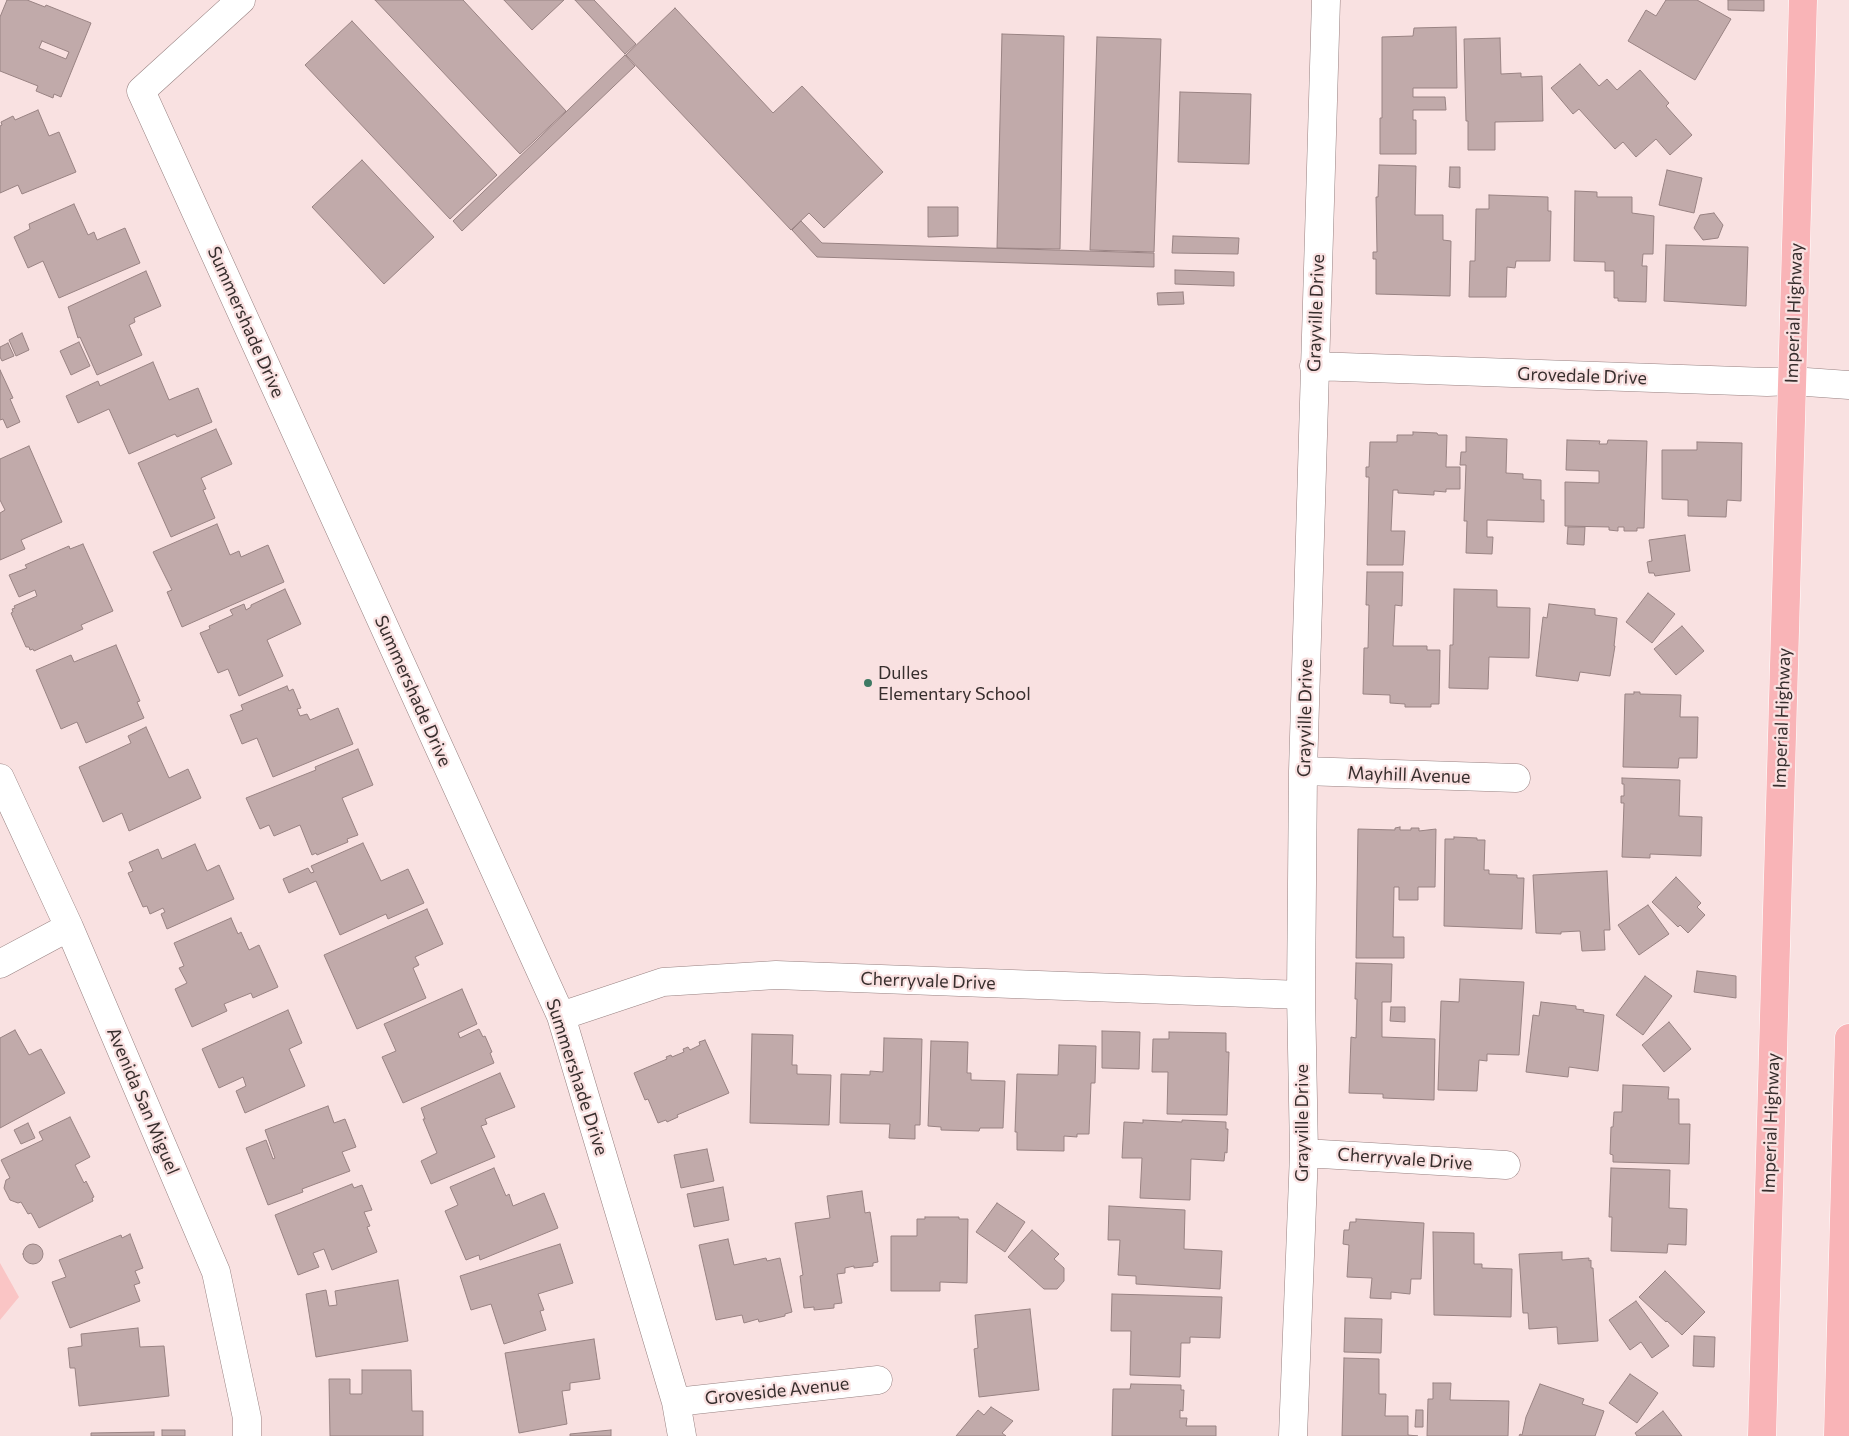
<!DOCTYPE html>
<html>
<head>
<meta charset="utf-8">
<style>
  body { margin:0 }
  canvas { display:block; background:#f9e1e1 }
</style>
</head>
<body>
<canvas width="1849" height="1436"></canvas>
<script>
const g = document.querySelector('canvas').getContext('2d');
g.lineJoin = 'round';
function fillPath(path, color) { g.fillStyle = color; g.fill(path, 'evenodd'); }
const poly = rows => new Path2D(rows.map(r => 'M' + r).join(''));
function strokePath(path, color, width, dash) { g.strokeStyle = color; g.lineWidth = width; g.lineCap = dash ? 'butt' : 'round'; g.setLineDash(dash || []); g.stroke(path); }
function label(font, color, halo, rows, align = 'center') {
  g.font = font + ' Commissioner,sans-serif'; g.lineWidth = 4.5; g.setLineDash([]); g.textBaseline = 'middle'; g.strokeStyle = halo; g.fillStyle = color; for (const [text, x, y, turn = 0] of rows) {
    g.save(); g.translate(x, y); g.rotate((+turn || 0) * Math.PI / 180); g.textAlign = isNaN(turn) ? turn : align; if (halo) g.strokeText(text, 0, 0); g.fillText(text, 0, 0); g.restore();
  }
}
const green = poly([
  [0,1263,19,1297,0,1320]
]);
const building = poly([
  [7,0,27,0,45,7,46,5,91,23,61,97,54,94,53,98,36,91,38,86,0,71,0,17,7,0],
  [42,41,69,52,66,59,39,48,42,41],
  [375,0,463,0,566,111,520,154,375,0],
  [504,0,564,0,532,30,504,0],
  [575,0,594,0,636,44,625,54,575,0],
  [1666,0,1697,0,1731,19,1695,80,1628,41,1646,10,1656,16,1666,0],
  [1728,0,1764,0,1764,11,1728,10,1728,0],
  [675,8,773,113,802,86,883,172,824,228,809,213,791,230,626,55,675,8],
  [352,21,497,175,450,219,305,65,352,21],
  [1456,27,1457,88,1413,88,1413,97,1445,97,1446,110,1413,110,1413,120,1416,120,1416,154,1380,154,1380,118,1382,118,1382,37,1413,36,1414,28,1456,27],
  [1002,34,1064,36,1060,249,997,248,1002,34],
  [1097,37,1161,39,1154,252,1090,250,1097,37],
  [1500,38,1501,74,1521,73,1521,77,1542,76,1543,121,1495,122,1495,150,1468,150,1468,121,1466,121,1464,39,1500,38],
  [625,55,635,66,462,231,453,221,625,55],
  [1580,64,1599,86,1607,79,1617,90,1640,70,1669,103,1666,106,1692,135,1670,155,1656,139,1636,157,1623,142,1615,149,1579,109,1573,114,1551,88,1580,64],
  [1180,92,1251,94,1249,164,1178,162,1180,92],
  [38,110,49,136,59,132,76,172,22,194,18,185,0,193,0,126,2,125,1,122,13,116,15,120,38,110],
  [362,160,434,237,384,284,312,207,362,160],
  [1379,165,1416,166,1415,215,1443,215,1443,240,1451,241,1450,296,1376,294,1376,259,1373,259,1373,252,1377,252,1376,197,1378,197,1379,165],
  [1450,167,1460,167,1460,188,1449,187,1450,167],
  [1667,170,1702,178,1694,213,1659,205,1667,170],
  [1575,191,1597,192,1597,197,1632,197,1632,213,1654,216,1653,254,1643,254,1642,266,1647,266,1646,302,1618,301,1618,298,1614,298,1614,271,1605,271,1605,262,1574,261,1575,191],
  [1489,195,1548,197,1548,211,1551,211,1550,261,1516,261,1515,268,1507,267,1506,297,1469,297,1470,261,1475,261,1476,209,1489,209,1489,195],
  [74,204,88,235,94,232,97,240,125,228,140,263,59,298,43,261,28,268,14,237,30,229,29,224,74,204],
  [928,207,958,207,958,236,928,237,928,207],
  [1714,213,1723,225,1718,238,1703,240,1694,228,1700,215,1714,213],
  [801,221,822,243,1154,253,1154,267,817,257,792,230,801,221],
  [1173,236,1239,238,1238,254,1172,253,1173,236],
  [1666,245,1748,247,1746,306,1664,301,1666,245],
  [1175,270,1234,272,1234,286,1175,284,1175,270],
  [146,271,161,306,134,318,135,322,129,325,142,355,97,375,80,337,78,338,68,307,146,271],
  [1183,292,1184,304,1158,305,1157,293,1183,292],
  [22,333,29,350,16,356,9,340,22,333],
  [79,342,90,366,71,375,60,351,79,342],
  [8,343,14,356,2,361,0,357,0,347,8,343],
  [153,362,169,400,198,388,212,422,177,437,175,434,129,454,109,409,78,423,66,396,98,381,100,386,153,362],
  [0,370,13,398,10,399,20,422,7,428,3,419,0,420,0,370],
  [216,429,232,464,201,478,206,489,203,490,215,518,171,537,138,463,216,429],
  [1413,432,1437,433,1438,435,1447,435,1446,467,1460,467,1460,489,1446,489,1446,492,1434,491,1434,495,1398,493,1398,490,1393,490,1391,531,1405,531,1403,565,1367,565,1369,477,1366,477,1366,467,1369,467,1370,442,1397,442,1397,435,1413,435,1413,432],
  [1466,437,1507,439,1506,473,1523,474,1523,479,1541,480,1541,500,1544,500,1544,522,1487,520,1487,537,1493,537,1492,554,1466,553,1467,521,1464,521,1466,465,1460,465,1461,452,1466,452,1466,437],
  [1567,440,1600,441,1599,444,1607,444,1608,440,1647,441,1644,528,1637,528,1637,531,1624,531,1624,527,1618,527,1618,531,1609,530,1609,527,1565,526,1565,482,1599,483,1599,471,1566,470,1567,440],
  [1697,442,1742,443,1741,501,1727,500,1726,517,1688,516,1688,500,1662,499,1662,450,1697,450,1697,442],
  [29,446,62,522,21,540,25,549,0,560,0,513,5,510,0,500,0,459,29,446],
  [217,524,230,555,239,551,241,557,268,545,284,582,182,627,167,592,172,590,153,552,217,524],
  [1568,527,1585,527,1584,545,1567,544,1568,527],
  [1685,535,1690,571,1655,576,1654,573,1649,573,1647,562,1652,561,1649,540,1685,535],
  [83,544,113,611,81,625,83,629,34,651,33,649,30,650,29,647,26,647,11,613,13,612,12,609,15,608,14,606,37,596,35,590,19,597,9,575,27,568,25,565,69,546,70,549,83,544],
  [1367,572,1403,572,1402,606,1395,605,1393,646,1427,646,1427,650,1440,650,1439,704,1431,704,1431,707,1405,707,1405,704,1390,703,1390,695,1363,694,1364,648,1368,648,1369,605,1366,605,1367,572],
  [285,589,301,624,267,640,283,676,239,696,228,669,218,673,200,633,210,629,209,626,233,615,230,610,244,604,246,610,251,607,251,605,285,589],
  [1454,589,1497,590,1497,607,1530,608,1529,658,1489,657,1488,689,1449,688,1450,645,1453,645,1454,589],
  [1648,593,1675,614,1652,643,1626,622,1648,593],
  [1549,604,1595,609,1595,615,1617,618,1614,646,1615,646,1610,676,1580,672,1578,681,1536,676,1543,617,1547,618,1549,604],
  [1682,626,1704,651,1676,675,1654,649,1682,626],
  [116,645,140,701,137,702,144,718,86,743,77,722,61,729,36,670,71,655,74,662,116,645],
  [287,686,289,691,293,689,301,708,297,709,300,716,307,714,310,720,338,708,353,744,273,777,257,738,242,744,230,715,243,710,241,705,287,686],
  [1634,692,1640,692,1640,694,1681,695,1680,717,1698,717,1697,758,1679,758,1678,768,1623,767,1625,694,1634,694,1634,692],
  [146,727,169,778,188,769,201,798,129,831,122,813,103,822,79,767,131,743,128,736,146,727],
  [358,749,373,785,342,798,358,835,347,839,348,842,317,855,316,853,312,855,300,825,274,836,269,825,260,829,246,798,316,770,315,767,358,749],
  [1622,778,1680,780,1679,816,1702,817,1701,856,1650,854,1650,858,1622,857,1624,803,1621,803,1621,796,1624,796,1624,784,1622,784,1622,778],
  [1400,827,1400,830,1411,830,1411,828,1419,828,1419,831,1436,829,1435,887,1418,887,1418,900,1399,900,1399,887,1394,887,1393,937,1404,937,1404,958,1356,958,1358,829,1395,830,1395,828,1400,827],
  [1454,837,1477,838,1477,840,1485,840,1484,870,1489,870,1489,874,1517,875,1517,878,1524,878,1522,929,1444,926,1445,839,1454,839,1454,837],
  [363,843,381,881,408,869,424,903,388,919,386,914,340,935,316,881,289,893,283,879,308,868,311,873,314,872,311,866,363,843],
  [195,844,207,871,219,865,234,899,167,929,161,914,165,912,163,908,150,914,147,906,143,907,128,873,133,871,129,862,158,849,162,859,195,844],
  [1607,871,1610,930,1604,930,1605,950,1582,951,1580,931,1561,932,1561,934,1536,933,1533,875,1607,871],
  [1676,877,1701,903,1697,907,1705,915,1688,933,1680,925,1678,927,1652,902,1676,877],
  [1648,905,1669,934,1639,955,1618,925,1648,905],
  [427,909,443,944,415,957,419,965,413,968,426,998,357,1029,324,955,427,909],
  [231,918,238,934,241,932,249,950,259,945,278,987,253,998,251,993,224,1004,227,1011,192,1027,175,989,187,983,179,968,184,966,174,943,231,918],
  [1356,963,1392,964,1391,1002,1382,1002,1382,1037,1435,1039,1434,1100,1383,1098,1383,1094,1349,1093,1351,1037,1356,1038,1357,999,1355,999,1356,963],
  [1697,971,1736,976,1736,998,1694,992,1697,971],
  [1645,976,1672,996,1643,1035,1616,1015,1645,976],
  [1460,979,1524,982,1519,1055,1487,1054,1487,1061,1479,1060,1477,1091,1438,1090,1441,1001,1459,1002,1460,979],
  [462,989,477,1024,458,1033,460,1038,479,1029,483,1037,485,1036,492,1052,490,1053,494,1063,403,1103,382,1057,396,1051,384,1024,462,989],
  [1541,1002,1576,1006,1576,1009,1584,1010,1583,1012,1604,1015,1598,1071,1569,1067,1568,1077,1526,1072,1533,1015,1539,1016,1541,1002],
  [1391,1007,1405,1007,1405,1022,1390,1021,1391,1007],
  [288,1010,302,1043,289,1049,305,1086,245,1113,236,1091,246,1086,243,1077,219,1088,202,1049,288,1010],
  [1669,1022,1691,1049,1664,1072,1642,1045,1669,1022],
  [15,1030,29,1055,41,1049,65,1093,0,1128,0,1038,15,1030],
  [1102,1031,1140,1032,1139,1069,1102,1068,1102,1031],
  [1169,1032,1226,1033,1226,1052,1229,1052,1227,1115,1167,1114,1168,1072,1152,1072,1153,1039,1169,1039,1169,1032],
  [752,1034,793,1035,792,1065,797,1065,797,1074,831,1075,829,1125,750,1123,752,1034],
  [884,1038,922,1039,920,1125,915,1125,915,1139,889,1138,890,1124,840,1123,841,1074,870,1075,870,1071,883,1072,884,1038],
  [705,1040,729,1093,677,1115,678,1117,667,1122,666,1120,658,1123,648,1099,645,1100,634,1073,667,1059,666,1057,671,1055,672,1057,684,1052,683,1049,688,1047,690,1050,700,1045,699,1042,705,1040],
  [931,1041,968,1042,967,1073,971,1073,971,1080,1005,1081,1003,1128,980,1128,979,1131,941,1130,941,1127,928,1126,931,1041],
  [1059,1045,1096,1046,1095,1083,1091,1083,1089,1134,1077,1134,1077,1137,1064,1136,1064,1151,1017,1150,1017,1132,1015,1132,1017,1074,1058,1075,1059,1045],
  [500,1073,515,1107,485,1119,487,1124,481,1126,495,1157,431,1184,421,1161,437,1153,423,1119,425,1119,421,1108,500,1073],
  [1623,1085,1669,1087,1668,1099,1679,1099,1679,1124,1690,1124,1689,1164,1613,1162,1613,1155,1610,1154,1611,1127,1613,1127,1614,1112,1622,1112,1623,1085],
  [328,1106,334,1123,345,1119,356,1147,342,1152,350,1171,302,1189,303,1192,268,1205,246,1148,266,1140,273,1159,275,1158,265,1130,328,1106],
  [70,1117,90,1157,75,1165,84,1183,86,1181,94,1197,92,1198,93,1201,39,1228,31,1213,28,1214,21,1202,18,1203,10,1200,4,1188,6,1180,10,1178,1,1160,43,1140,39,1132,70,1117],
  [1143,1120,1182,1122,1182,1120,1226,1122,1226,1129,1228,1129,1227,1153,1225,1152,1224,1161,1191,1159,1190,1200,1140,1198,1142,1158,1122,1158,1124,1122,1143,1123,1143,1120],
  [28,1123,35,1138,21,1144,14,1130,28,1123],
  [707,1149,714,1181,681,1188,674,1155,707,1149],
  [494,1168,506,1196,509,1194,513,1206,544,1193,558,1228,480,1260,479,1255,466,1260,445,1211,458,1205,450,1187,494,1168],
  [1611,1168,1670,1170,1669,1208,1687,1209,1686,1245,1668,1244,1667,1253,1611,1251,1612,1217,1609,1217,1611,1168],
  [352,1184,354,1188,362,1185,372,1210,364,1212,370,1226,367,1227,377,1252,332,1270,324,1249,313,1253,319,1267,298,1275,275,1215,352,1184],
  [723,1187,729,1220,694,1227,687,1194,723,1187],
  [862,1191,865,1213,870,1212,878,1262,873,1263,873,1266,854,1268,854,1266,845,1268,845,1273,837,1274,842,1303,834,1304,834,1308,814,1310,814,1307,804,1308,800,1276,803,1275,795,1223,830,1218,827,1196,862,1191],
  [997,1203,1025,1222,1005,1252,976,1232,997,1203],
  [1109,1206,1185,1210,1184,1249,1222,1251,1220,1289,1136,1284,1136,1276,1118,1275,1120,1240,1108,1240,1109,1206],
  [925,1217,959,1217,959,1219,968,1219,967,1283,940,1282,940,1291,891,1291,891,1236,917,1236,917,1219,925,1219,925,1217],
  [1356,1219,1424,1223,1421,1279,1411,1279,1410,1294,1391,1292,1391,1299,1370,1298,1372,1278,1347,1277,1349,1245,1343,1244,1344,1230,1349,1230,1350,1222,1356,1222,1356,1219],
  [1032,1230,1059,1254,1054,1259,1064,1268,1064,1281,1057,1289,1044,1289,1008,1257,1032,1230],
  [1433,1232,1474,1233,1474,1264,1482,1264,1482,1268,1512,1269,1511,1317,1434,1315,1433,1232],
  [130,1234,143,1268,135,1271,140,1283,134,1285,140,1301,70,1328,52,1282,66,1277,59,1260,121,1235,122,1238,130,1234],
  [728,1239,734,1265,766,1258,767,1261,780,1258,792,1312,785,1314,785,1316,759,1322,758,1319,744,1323,742,1315,716,1320,699,1245,728,1239],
  '23 1254a10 10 0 1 1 20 0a10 10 0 1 1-20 0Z',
  [560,1244,573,1283,538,1294,544,1310,540,1311,546,1330,504,1344,491,1304,471,1310,460,1276,560,1244],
  [1562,1252,1562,1260,1589,1258,1589,1261,1591,1260,1591,1268,1593,1268,1598,1341,1558,1344,1557,1327,1529,1329,1528,1313,1523,1313,1519,1254,1562,1252],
  [1665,1271,1705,1312,1682,1335,1667,1321,1666,1322,1639,1297,1665,1271],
  [398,1280,408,1341,316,1357,306,1294,326,1290,329,1306,337,1305,335,1291,398,1280],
  [1112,1294,1222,1297,1220,1338,1190,1337,1190,1343,1181,1343,1180,1377,1130,1375,1131,1331,1111,1331,1112,1294],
  [1636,1301,1669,1346,1652,1358,1641,1342,1630,1350,1609,1320,1636,1301],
  [1030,1309,1039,1390,979,1397,974,1349,978,1348,975,1315,1030,1309],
  [1345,1318,1382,1319,1381,1353,1344,1352,1345,1318],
  [138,1328,140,1347,164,1346,169,1396,79,1406,75,1368,70,1368,68,1348,82,1346,81,1334,138,1328],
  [1694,1336,1715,1337,1714,1367,1693,1366,1694,1336],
  [594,1339,600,1379,570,1383,570,1390,562,1391,567,1424,519,1433,505,1353,594,1339],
  [1344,1358,1379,1359,1379,1394,1386,1394,1385,1416,1408,1416,1408,1435,1418,1436,1342,1436,1344,1358],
  [362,1370,411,1370,412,1411,423,1411,423,1436,330,1436,329,1379,350,1379,350,1394,362,1394,362,1370],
  [1630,1374,1658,1393,1637,1423,1609,1403,1630,1374],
  [1433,1383,1451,1383,1450,1400,1509,1401,1508,1436,1427,1436,1428,1399,1433,1399,1433,1383],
  [1131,1384,1181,1385,1181,1390,1184,1390,1183,1411,1180,1410,1180,1418,1187,1418,1186,1426,1216,1426,1216,1436,1112,1436,1113,1389,1130,1389,1131,1384],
  [1540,1384,1584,1399,1582,1404,1604,1411,1595,1436,1519,1436,1520,1434,1522,1435,1526,1417,1540,1384],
  [991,1407,1013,1421,1002,1433,1006,1436,956,1436,978,1410,984,1415,991,1407],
  [1416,1410,1423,1410,1423,1427,1415,1427,1416,1410],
  [1663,1411,1682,1436,1637,1436,1635,1433,1663,1411],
  [162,1430,185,1430,185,1436,162,1436,162,1430],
  [611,1430,611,1436,570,1436,570,1434,611,1430],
  [154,1432,154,1436,91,1436,91,1433,154,1432]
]);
const minor = poly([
  [241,0,141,91,561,1016,676,1402,682,1436],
  [1314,366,1767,382,1792,381,1849,385],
  [1303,771,1516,778],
  [0,778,69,927,216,1272,247,1418,247,1436],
  [0,964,69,927],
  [561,1016,663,982,776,975,1301,995],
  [1304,1153,1506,1165],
  [676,1402,878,1380],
  [1293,1436,1304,1153,1301,995,1303,771,1326,0]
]);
const major = poly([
  [1762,1436,1803,0],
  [1838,1436,1849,1038]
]);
const markers = [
  [868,683,5,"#3e7a64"]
];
const streetNames = [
  ["Grayville Drive",1316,313,-88],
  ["Imperial Highway",1794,313,-88],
  ["Summershade Drive",246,322,66],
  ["Grovedale Drive",1582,376,2],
  ["Summershade Drive",413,691,66],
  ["Grayville Drive",1305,718,-89],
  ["Imperial Highway",1782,718,-88],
  ["Mayhill Avenue",1409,775,2],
  ["Cherryvale Drive",928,981,2],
  ["Summershade Drive",577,1077,72],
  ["Avenida San Miguel",143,1101,67],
  ["Grayville Drive",1302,1123,-90],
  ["Imperial Highway",1771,1123,-88],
  ["Cherryvale Drive",1405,1159,4],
  ["Groveside Avenue",777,1391,-6]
];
const poiNames = [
  ["Dulles",878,673],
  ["Elementary School",878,694]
];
fillPath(green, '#fac5c5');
fillPath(building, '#c1aaaa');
strokePath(building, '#998383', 1);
strokePath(minor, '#978181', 29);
strokePath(major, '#fff', 29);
strokePath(minor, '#fff', 28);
strokePath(major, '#f9b4b7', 28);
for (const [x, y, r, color] of markers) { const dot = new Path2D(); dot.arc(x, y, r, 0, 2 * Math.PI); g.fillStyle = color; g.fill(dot); strokePath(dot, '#f9e1e1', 2); }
label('18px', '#372e2d', '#f9e1e1', streetNames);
label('18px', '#372e2d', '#f9e1e1', poiNames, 'left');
</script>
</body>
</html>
